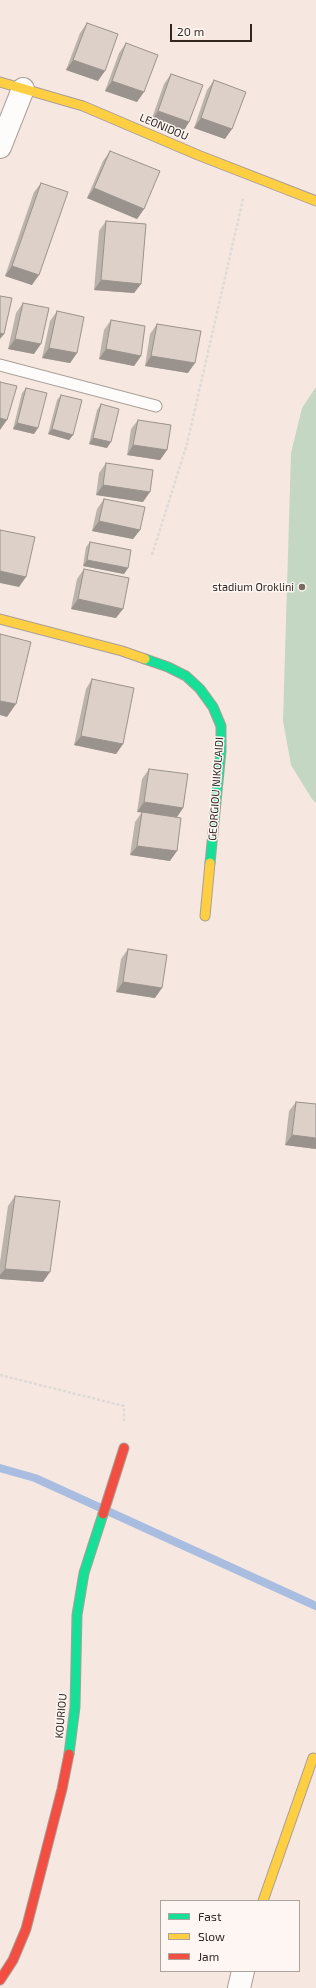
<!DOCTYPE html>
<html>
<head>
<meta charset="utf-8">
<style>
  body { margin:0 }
  #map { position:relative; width:316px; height:1988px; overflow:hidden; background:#f6e8e0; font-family:"Exo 2",sans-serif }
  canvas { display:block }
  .legend { position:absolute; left:160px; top:1900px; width:140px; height:72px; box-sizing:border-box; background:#fdf6f3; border:1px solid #aca39f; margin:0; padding:5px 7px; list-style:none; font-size:12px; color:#332721 }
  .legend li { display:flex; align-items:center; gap:8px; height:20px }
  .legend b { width:20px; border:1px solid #aca39f }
  .scale { position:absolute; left:170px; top:24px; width:82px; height:18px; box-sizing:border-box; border:2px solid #332721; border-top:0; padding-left:5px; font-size:12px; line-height:14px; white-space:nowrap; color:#332721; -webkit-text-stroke:3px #fdf6f3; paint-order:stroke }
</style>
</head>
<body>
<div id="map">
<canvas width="316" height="1988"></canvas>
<ul class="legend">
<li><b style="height:5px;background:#16e098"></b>Fast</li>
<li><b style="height:5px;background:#ffcf43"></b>Slow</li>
<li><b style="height:5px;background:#f24e42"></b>Jam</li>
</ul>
<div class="scale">20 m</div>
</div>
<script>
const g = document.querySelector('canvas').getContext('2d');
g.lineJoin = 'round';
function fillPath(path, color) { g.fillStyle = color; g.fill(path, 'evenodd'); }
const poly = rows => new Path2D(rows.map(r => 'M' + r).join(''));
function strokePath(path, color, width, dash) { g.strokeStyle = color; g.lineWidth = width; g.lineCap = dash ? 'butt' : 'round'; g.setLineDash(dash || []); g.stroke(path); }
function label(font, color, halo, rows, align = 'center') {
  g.font = font + ' "Exo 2",sans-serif'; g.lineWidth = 3; g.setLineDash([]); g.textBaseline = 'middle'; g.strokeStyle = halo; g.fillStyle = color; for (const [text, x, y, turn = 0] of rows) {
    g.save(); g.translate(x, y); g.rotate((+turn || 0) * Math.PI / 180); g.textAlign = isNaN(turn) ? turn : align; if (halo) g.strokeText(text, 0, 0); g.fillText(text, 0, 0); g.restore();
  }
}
const green = poly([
  [316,387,316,803,312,799,291,765,283,721,291,453,302,408]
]);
const stream = poly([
  [0,1468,35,1478,316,1606]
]);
const path = poly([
  [152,555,187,444,243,199],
  [0,1375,124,1406,124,1423]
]);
const lane = poly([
  [0,365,156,406]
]);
const street = poly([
  [0,147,23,89],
  [239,1988,243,1971]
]);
const fast = poly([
  [145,659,168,667,186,676,200,689,213,707,221,726,221,751,210,863],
  [69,1754,75,1707,77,1615,84,1573,103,1514]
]);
const slow = poly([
  [0,82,83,106,198,155,316,201],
  [0,619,122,651,145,659],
  [205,916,210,863],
  [263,1901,313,1758]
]);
const jam = poly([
  [103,1514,124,1448],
  [0,1980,13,1960,26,1929,62,1789,69,1754]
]);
const wall = poly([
  [87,23,98,81,66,70,80,33],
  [126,43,137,102,105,91,119,53],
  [171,74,189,122,183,132,151,121,164,84],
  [214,80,225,139,194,128,207,90],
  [110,151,144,209,137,219,87,198,103,161],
  [41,183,32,285,5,276,34,192],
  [106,221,141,284,134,293,94,290,99,231],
  [23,303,34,354,8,349,16,313],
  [57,311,77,353,70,363,42,358,50,321],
  [111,320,141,356,134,366,99,359,104,330],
  [157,324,188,373,145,366,150,334],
  [26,388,34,434,13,429,22,393],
  [61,395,73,435,69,440,48,434,57,400],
  [101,404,107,448,89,444,97,410],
  [138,420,167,450,160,460,127,455,131,429],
  [106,463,143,502,96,495,99,473],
  [104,499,140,530,133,539,92,531,97,509],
  [90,542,128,568,124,574,83,566,86,547],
  [84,569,116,618,71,609,77,579],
  [92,679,123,744,116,754,74,745,86,689],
  [149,769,183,808,177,817,170,861,130,855,135,822,142,812,137,812,142,779],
  [128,949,155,998,116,992,121,959],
  [296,1102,316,1104,316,1149,285,1145,289,1111],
  [15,1196,43,1282,0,1279,0,1262,8,1206]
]);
const shadedWall = poly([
  [73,60,105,71,98,81,66,70],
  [112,81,144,92,137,102,105,91],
  [158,111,189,122,183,132,151,121],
  [201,118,232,129,225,139,194,128],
  [94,188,144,209,137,219,87,198],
  [12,266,39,275,32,285,5,276],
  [101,280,141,284,134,293,94,290],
  [0,333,4,334,0,339],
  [15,339,41,344,34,354,8,349],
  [49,348,77,353,70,363,42,358],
  [106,349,141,356,134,366,99,359],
  [151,356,195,363,188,373,145,366],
  [0,418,7,420,0,430],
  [17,423,38,428,34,434,13,429],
  [52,429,73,435,69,440,48,434],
  [93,438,111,442,107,448,89,444],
  [133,445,167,450,160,460,127,455],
  [103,485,150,492,143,502,96,495],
  [99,521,140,530,133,539,92,531],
  [87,560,128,568,124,574,83,566],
  [0,571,26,577,19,587,0,583],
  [78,599,123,609,116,618,71,609],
  [0,701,16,704,7,717,0,715],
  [81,736,123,744,116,754,74,745],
  [144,802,183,808,177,817,137,812],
  [137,846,177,851,170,861,130,855],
  [123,982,162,988,155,998,116,992],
  [292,1135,316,1138,316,1149,285,1145],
  [5,1269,50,1272,43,1282,0,1279,0,1275]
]);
const building = poly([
  [87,23,118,34,105,71,73,60,87,23],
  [126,43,158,55,144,92,112,81,126,43],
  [171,74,203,85,189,122,158,111,171,74],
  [214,80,246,92,232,129,201,118,214,80],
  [110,151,160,171,144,209,94,188,110,151],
  [41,183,68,192,39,275,12,266,41,183],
  [106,221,146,224,141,284,101,280,106,221],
  [0,296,12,298,4,334,0,333,0,296],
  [23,303,49,308,41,344,15,339,23,303],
  [57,311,84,317,77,353,49,348,57,311],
  [111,320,145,326,141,356,106,349,111,320],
  [157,324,201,331,195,363,151,356,157,324],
  [0,382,17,386,7,420,0,418,0,382],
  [26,388,47,393,38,428,17,423,26,388],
  [61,395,82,400,73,435,52,429,61,395],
  [101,404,119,409,111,442,93,438,101,404],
  [138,420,171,425,167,450,133,445,138,420],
  [106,463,153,470,150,492,103,485,106,463],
  [104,499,145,507,140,530,99,521,104,499],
  [0,530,35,537,26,577,0,571,0,530],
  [90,542,131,550,128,568,87,560,90,542],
  [84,569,129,578,123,609,78,599,84,569],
  [0,634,31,642,16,704,0,701,0,634],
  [92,679,134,688,123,744,81,736,92,679],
  [149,769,188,774,183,808,144,802,149,769],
  [142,812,181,818,177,851,137,846,142,812],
  [128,949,167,955,162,988,123,982,128,949],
  [296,1102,316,1104,316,1138,292,1135,296,1102],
  [15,1196,60,1201,50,1272,5,1269,15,1196]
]);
const markers = [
  [302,587,4,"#776b64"]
];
const streetNames = [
  ["LEONIDOU",164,127,23],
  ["GEORGIOU NIKOLAIDI",216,789,-86],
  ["KOURIOU",61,1716,-85]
];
const poiNames = [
  ["stadium Oroklini",294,587]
];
fillPath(green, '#c3d7c3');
strokePath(stream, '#a8bde0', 8);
strokePath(lane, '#aa9e98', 13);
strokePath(street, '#aa9e98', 24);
strokePath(fast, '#aa9e98', 11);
strokePath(slow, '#aa9e98', 11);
strokePath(jam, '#aa9e98', 11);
strokePath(path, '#dfdad8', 2.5, [3, 2]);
strokePath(lane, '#fefcfa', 11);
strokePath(street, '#fefcfa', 22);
strokePath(fast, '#16e098', 9);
strokePath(slow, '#ffcf43', 9);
strokePath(jam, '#f24e42', 9);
fillPath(wall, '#bdb3ad');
fillPath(shadedWall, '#9a928d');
fillPath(building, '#dcd0c9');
strokePath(building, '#9a928d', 1);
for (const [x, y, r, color] of markers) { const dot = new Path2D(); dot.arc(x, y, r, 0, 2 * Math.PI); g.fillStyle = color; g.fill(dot); strokePath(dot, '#fdf6f3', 1.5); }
label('11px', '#332721', '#fdf6f3', streetNames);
label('11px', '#332721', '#fdf6f3', poiNames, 'right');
</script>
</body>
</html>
